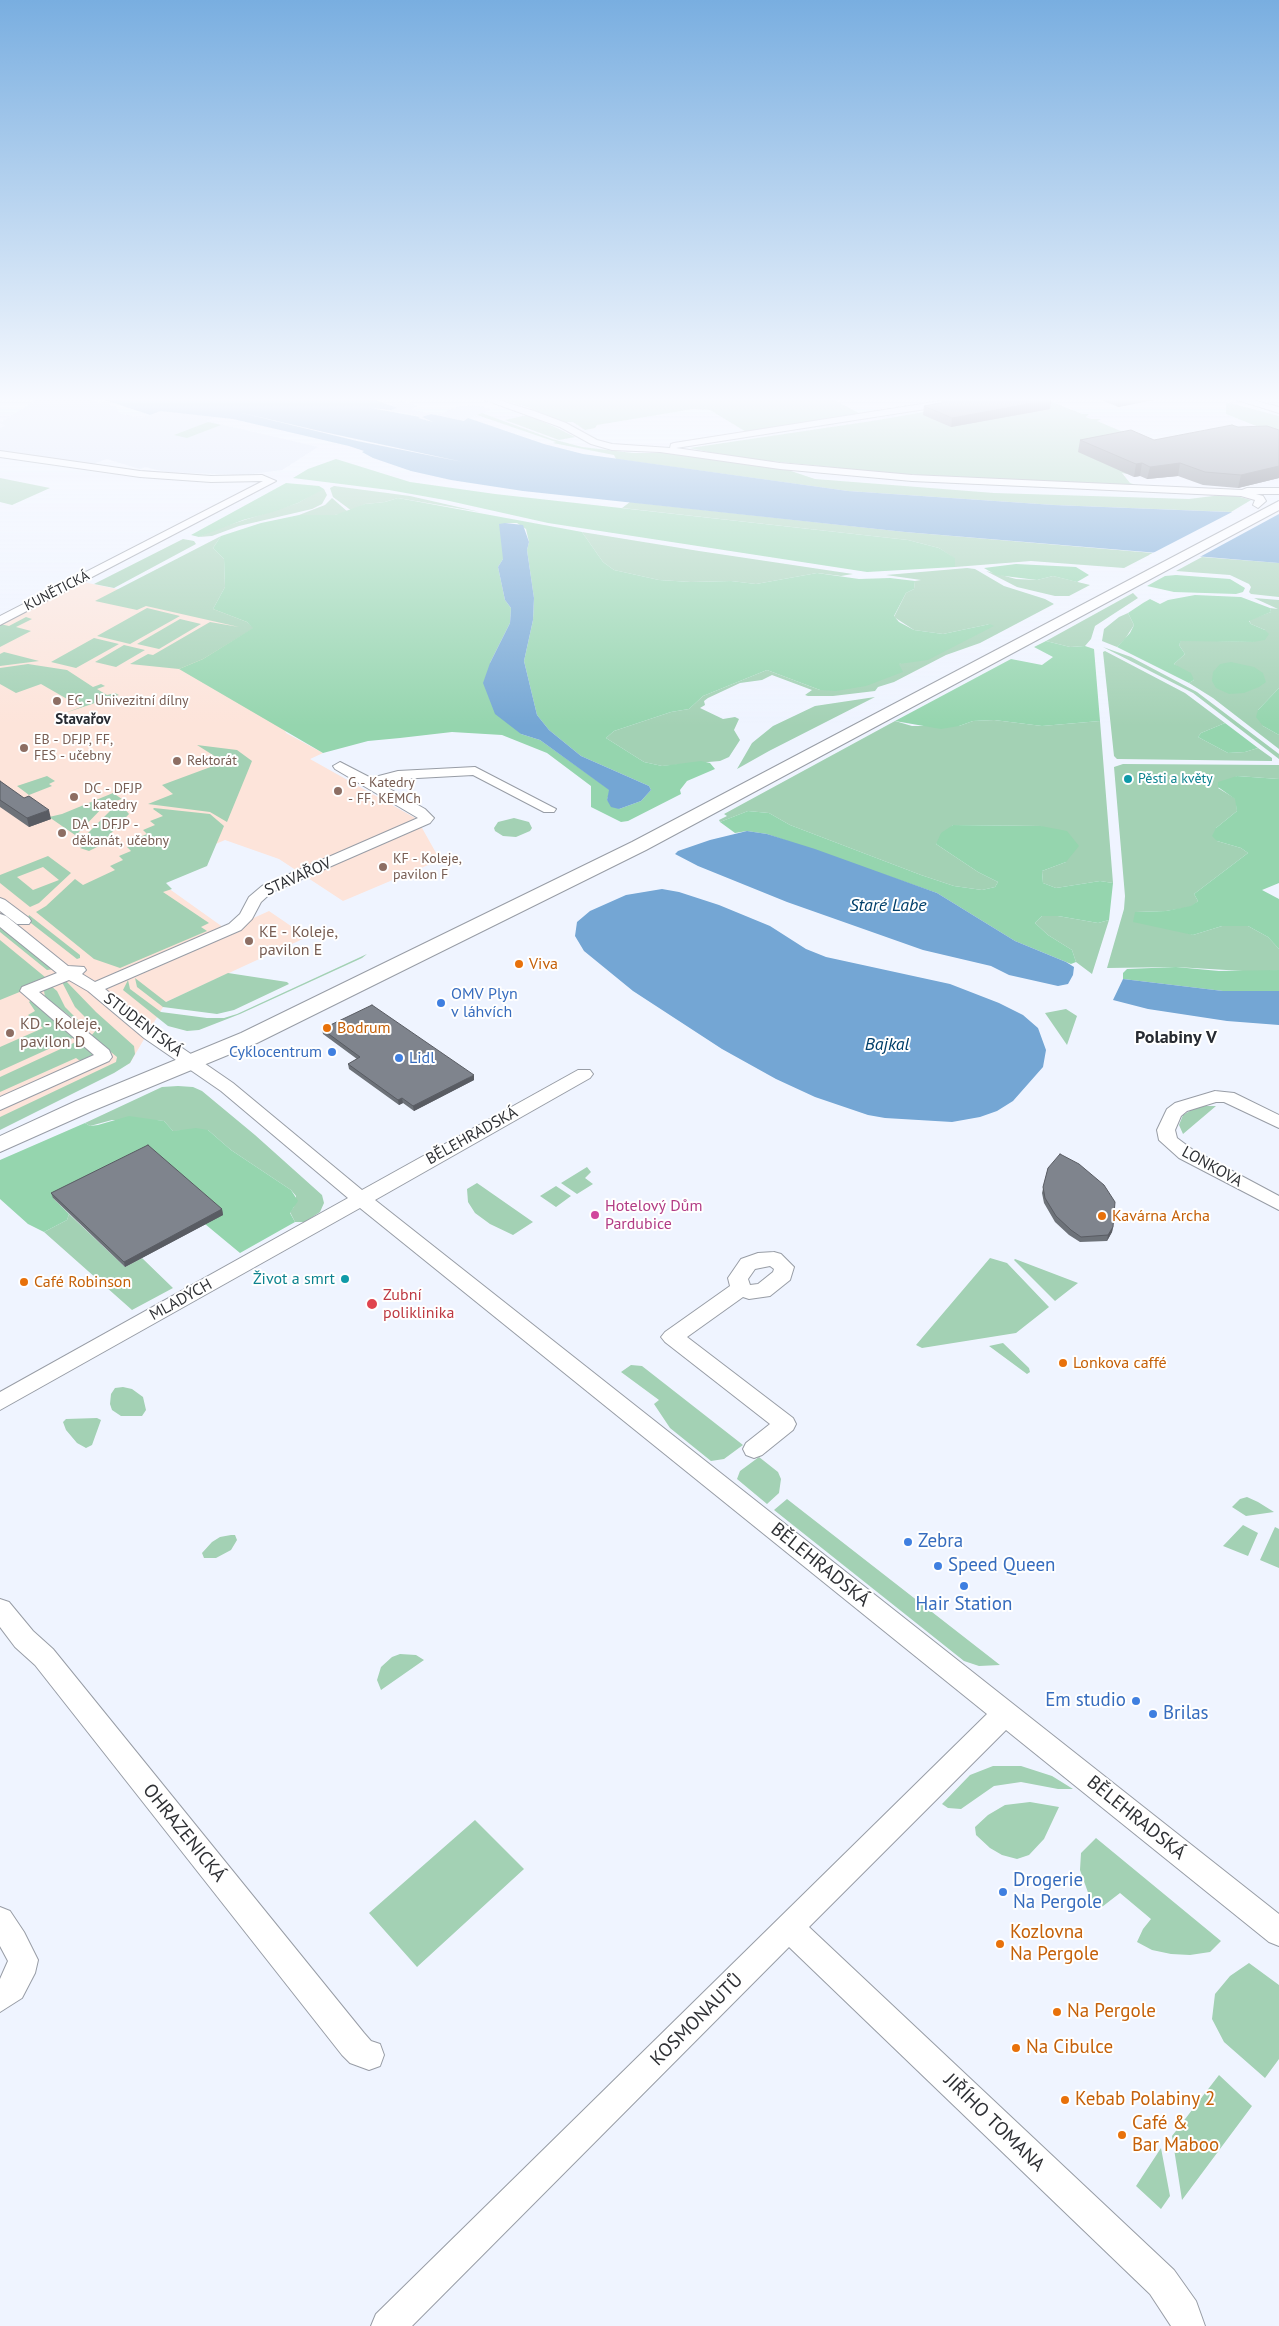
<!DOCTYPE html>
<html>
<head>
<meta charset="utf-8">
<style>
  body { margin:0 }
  canvas { display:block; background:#eff4ff }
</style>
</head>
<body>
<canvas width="1279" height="2326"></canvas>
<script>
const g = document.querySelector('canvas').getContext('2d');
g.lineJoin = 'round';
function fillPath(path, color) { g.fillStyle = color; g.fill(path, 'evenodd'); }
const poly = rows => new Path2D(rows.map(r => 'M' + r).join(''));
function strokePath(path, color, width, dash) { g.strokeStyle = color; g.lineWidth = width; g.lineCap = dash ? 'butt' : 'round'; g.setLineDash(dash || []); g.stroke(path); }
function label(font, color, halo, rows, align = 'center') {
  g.font = font + ' "PT Sans",sans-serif'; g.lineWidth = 4; g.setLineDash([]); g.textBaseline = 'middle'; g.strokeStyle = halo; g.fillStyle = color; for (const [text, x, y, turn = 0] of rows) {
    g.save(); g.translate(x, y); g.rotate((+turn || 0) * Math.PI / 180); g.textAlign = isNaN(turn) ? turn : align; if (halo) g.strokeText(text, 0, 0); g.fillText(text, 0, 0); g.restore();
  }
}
const built = poly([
  [36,400,90,400,117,407,119,413,140,418,160,411,216,417,207,421,318,447,282,470,244,475,166,472,145,467,140,469,107,459,90,465,0,451,0,428,5,426,0,423],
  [401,401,418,405,412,410,438,415,457,407,475,405,492,409,464,421,431,414,423,417,435,421,433,422,417,418,419,416,371,407,391,410,396,408,389,406]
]);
const education = poly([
  [83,582,213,609,247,622,286,733,323,753,310,759,417,819,440,860,343,901,279,859,225,840,147,873,227,930,269,911,307,937,166,1002,130,1063,0,1126,0,625]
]);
const green = poly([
  [502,400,835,400,864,416,748,433,710,410,693,409,597,425,595,428,585,430,573,422,562,422,527,407],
  [993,400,1052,400,1050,401,1082,414,1089,414,1086,417,1091,419,1101,419,1097,421,1149,443,1127,474,1122,473,1130,483,1136,485,899,474,731,457,690,448,872,421],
  [1226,402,1279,416,1279,435,1226,414],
  [482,413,552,439,582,447,633,453,671,453,785,469,815,479,994,493,1189,499,1229,494,1251,500,1231,512,1054,505,848,491,616,459,614,455,553,443,556,442,477,415],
  [527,415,555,427,575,437,559,440,505,420],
  [208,422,221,425,187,438,174,435],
  [0,478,50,488,12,505,0,502],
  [334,486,410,496,480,512,398,498,385,502,365,504,352,511,333,497,330,488],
  [322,489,324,489,327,495,322,504,312,509,239,526,212,536,199,537,216,529,298,503],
  [332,498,348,512,335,515,299,515,325,505],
  [630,502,905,532,1153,553,1124,568,1031,561,955,567,954,558,939,548,908,540,622,508],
  [582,532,699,551,853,574,841,576,817,573,756,584,731,581,691,582,659,580,614,570,603,562],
  [221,536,213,548,224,559,225,587,213,609,247,622,254,628,203,659,179,669,130,664,148,654,153,655,210,622,239,627,146,606,137,610,95,601],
  [183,539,194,541,196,544,114,588,94,584],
  [1202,557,1279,563,1279,597,1251,594,1249,592,1251,587,1249,584,1230,575,1176,571],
  [967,568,975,569,1004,586,1045,599,1054,604,980,643,946,655,894,682,878,687,875,691,833,696,808,696,805,695,812,690,772,675,762,680,740,683,708,698,704,701,705,705,700,708,723,719,735,717,739,719,734,730,740,740,729,757,720,761,662,766,644,762,606,738,614,731,671,712,689,709,703,696,767,670,820,690,899,664,990,624,943,634,914,630,894,617,906,593,914,589,915,581,921,580,886,575],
  [986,571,1016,579,1037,580,1053,576,1090,585,1069,596,1055,596,1017,587],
  [1133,593,1138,598,1095,626,1091,639,1085,646,1070,647,1046,641],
  [1254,598,1279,600,1279,688,1258,710,1263,726,1279,735,1279,749,1213,698,1189,683,1194,680,1174,664,1185,654,1179,645,1181,640,1253,642,1265,630,1251,624,1249,620,1271,612,1270,608,1278,609],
  [147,608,180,616,130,644,97,636],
  [1128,613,1134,625,1125,639,1117,647,1102,641,1104,629,1119,617],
  [26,617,32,619,16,627,31,631,0,647,0,624,9,626],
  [180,619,201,624,159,649,137,644],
  [94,638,119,644,76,668,51,662],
  [124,645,145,650,116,667,95,662],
  [1103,647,1131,657,1197,692,1279,754,1279,759,1193,693],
  [1105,651,1185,693,1225,723,1201,733,1198,737,1228,753,1245,752,1258,748,1272,758,1272,761,1117,759,1114,756,1103,652],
  [4,652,39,661,0,666,0,654],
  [28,664,67,670,93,687,101,684,105,686,97,689,107,695,115,693,119,695,62,714,81,707,41,684,16,693,0,684,0,668],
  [875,697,769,751,737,769,752,743,773,726,815,706],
  [994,720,1042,726,1100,721,1113,883,1100,881,1056,888,1043,883,1042,871,1066,862,1041,826,953,825,936,844,978,872,998,882,995,887,982,890,954,886,921,875,790,825,769,813,748,811,720,822,719,820,727,816,724,814,895,721,912,726,959,726,973,721],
  [197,745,237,750,252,761,227,822,210,812,148,804,173,794,162,785,224,762],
  [1123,764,1279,765,1279,779,1237,776,1218,788,1236,799,1237,811,1216,828,1217,841,1241,848,1248,853,1194,894,1198,901,1191,907,1166,911,1136,912,1193,935,1222,926,1248,926,1268,937,1279,949,1279,970,1260,972,1176,967,1107,968,1124,909,1125,896,1114,767],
  [47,776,55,781,49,784,52,786,29,795,17,786],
  [113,793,122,799,106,804,78,833,87,834,113,808,123,807,129,814,99,846,89,851,80,848,88,844,49,817,62,814],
  [154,808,210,814,224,826,207,866,166,883,172,889,163,892,209,923,201,927,207,931,120,968,94,959,36,912,46,906,75,879,83,885,115,870,110,866,123,860,119,856,131,851,127,847,140,842,135,839,147,834,143,830,155,825,150,821,163,816,153,809],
  [514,818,529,822,532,828,530,831,516,837,503,836,495,831,494,828,498,822],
  [48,856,71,873,39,903,30,907,0,883,0,875],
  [43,867,59,880,33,890,17,877],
  [29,915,80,955,80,958,77,959,27,920],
  [1042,916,1058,916,1098,923,1109,920,1092,974,1076,962,1072,950,1048,935,1035,923],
  [0,924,55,969,47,970,0,932],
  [0,940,45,977,44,982,0,1000],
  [367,954,362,958,240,1014,199,1030,187,1031,168,1026,123,990,128,980,130,989,161,1012,207,1018,224,1018,237,1014],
  [228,973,287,982,289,984,234,1010,217,1014,163,1007,137,987,135,978,166,1002],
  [66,981,96,1012,134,1046,135,1054,130,1063,114,1073,0,1130,0,1117,116,1062,117,1057,91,1036,97,1029,75,1007,62,982],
  [51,986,57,991,65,1007,88,1030,45,997,44,991],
  [32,999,75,1037,0,1071,0,1047,43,1028,28,1015,35,1011,29,1002],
  [1066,1009,1077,1016,1067,1045,1045,1013],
  [80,1040,98,1056,83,1063,76,1058,0,1092,0,1077],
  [178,1086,193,1087,202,1091,255,1135,322,1195,324,1203,320,1212,305,1222,295,1222,290,1212,294,1207,296,1196,291,1190,231,1150,208,1130,173,1131,164,1121,154,1120,112,1120,90,1126,85,1123,162,1087],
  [1205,1106,1216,1106,1183,1134,1179,1125,1183,1115,1193,1109],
  [587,1167,591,1172,585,1178,593,1184,577,1194,561,1183],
  [477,1183,533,1222,513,1235,490,1224,475,1213,468,1202,467,1189],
  [556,1186,571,1196,556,1207,540,1196],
  [69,1214,125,1267,142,1258,173,1288,132,1310,44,1232,67,1220],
  [990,1258,1007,1263,1049,1307,1016,1333,922,1348,916,1345],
  [1015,1259,1078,1283,1055,1301,1014,1260],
  [1003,1343,1029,1368,1030,1372,1027,1374,989,1346],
  [631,1365,642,1366,743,1445,724,1459,711,1461,670,1428,654,1404,659,1400,621,1372],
  [123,1387,132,1389,143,1397,146,1410,142,1416,121,1416,112,1410,110,1404,111,1394,115,1388],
  [97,1418,101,1420,92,1445,86,1448,77,1443,66,1430,63,1422,66,1419],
  [759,1457,778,1472,781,1479,779,1493,767,1504,737,1479,740,1471],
  [1247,1497,1258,1502,1274,1512,1246,1516,1232,1507,1240,1499],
  [787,1499,1000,1665,979,1666,964,1661,774,1510],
  [1243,1525,1258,1533,1248,1556,1223,1546],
  [1275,1527,1279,1529,1279,1568,1260,1560],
  [231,1535,235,1535,237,1540,231,1550,216,1558,204,1558,202,1553,212,1542,220,1537],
  [400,1654,416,1655,424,1660,381,1690,377,1680,381,1667,392,1657],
  [993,1766,1021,1766,1052,1776,1073,1789,1058,1789,1021,1782,994,1786,961,1809,948,1808,942,1804,970,1775],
  [1030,1802,1059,1807,1044,1839,1029,1855,1017,1859,1002,1855,990,1848,976,1835,975,1827,988,1815,1005,1805],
  [475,1820,524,1869,417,1967,369,1913],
  [1096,1838,1221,1941,1210,1952,1190,1955,1171,1954,1152,1950,1137,1942,1143,1929,1151,1919,1120,1893,1098,1910,1091,1901,1080,1870,1081,1853],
  [1249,1963,1279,1985,1279,2059,1265,2078,1224,2042,1212,2019,1215,1994,1230,1976],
  [1219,2075,1252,2106,1182,2200,1172,2136],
  [1161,2148,1170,2196,1161,2209,1136,2186]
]);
const forest = poly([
  [336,459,410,482,495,494,908,540,939,548,955,558,955,567,867,572,548,523,445,500,389,490,293,478,308,469],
  [286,483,319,486,324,489,298,503,273,512,243,520,199,537,191,535],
  [398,498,582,532,603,562,614,570,659,580,691,582,731,581,756,584,817,573,859,579,890,578,915,581,914,589,906,593,894,616,899,622,914,630,943,634,990,624,994,626,928,660,899,664,903,672,866,686,836,691,820,690,767,670,703,696,689,709,671,712,614,731,606,738,644,762,662,766,701,761,710,763,715,769,687,781,680,790,681,794,628,821,621,822,591,807,591,786,547,753,502,735,452,732,400,738,368,741,323,753,179,669,203,659,253,628,247,622,213,609,225,587,224,559,213,548,221,536,261,523,299,515,335,515,365,504,385,502],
  [505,523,517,523,526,529,529,542,527,550,534,598,533,620,524,661,537,715,549,730,581,756,649,786,651,790,641,801,619,809,607,800,610,790,540,740,521,734,490,663,510,623,511,608,505,600,498,567,503,559],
  [1016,564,1076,567,1089,575,1077,582,1053,576,1037,580,996,575,984,568],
  [1176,575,1230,579,1245,588,1243,592,1236,594,1174,592,1147,586,1165,576],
  [1195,595,1241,597,1270,608,1271,612,1249,621,1251,624,1265,630,1269,634,1265,640,1253,642,1181,641,1179,645,1185,654,1174,664,1191,673,1194,680,1189,683,1117,647,1130,633,1134,625,1128,613,1143,603,1150,599,1160,604,1168,600],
  [1046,641,1070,647,1085,646,1094,649,1100,721,1042,726,994,720,973,721,959,726,941,729,895,721,1011,659,1042,665,1053,657,1034,647],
  [1231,662,1254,667,1263,673,1266,682,1259,687,1244,693,1229,694,1216,688,1212,681,1213,672,1220,664],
  [1279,688,1279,735,1263,726,1256,717,1258,710],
  [1225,723,1258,748,1245,752,1228,753,1198,737,1201,733],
  [1237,776,1279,779,1279,883,1262,890,1279,899,1279,949,1268,937,1248,926,1222,926,1193,935,1133,922,1135,912,1166,911,1191,906,1198,901,1194,894,1248,853,1241,848,1217,841,1212,836,1216,828,1237,811,1235,799,1218,787,1218,782],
  [748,811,769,813,790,825,921,875,954,886,982,890,995,887,998,882,978,872,936,844,941,833,953,825,1041,826,1067,831,1079,846,1066,862,1042,871,1043,883,1056,888,1100,881,1113,883,1109,920,1098,923,1058,916,1042,916,1035,923,1048,935,1072,950,1076,962,1071,964,1015,941,937,893,767,834,747,831,735,833,720,822],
  [1176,967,1219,971,1279,970,1279,991,1223,991,1123,979,1123,973,1127,969],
  [129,1116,164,1121,173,1131,196,1128,208,1130,231,1150,291,1190,298,1201,290,1213,295,1222,240,1253,205,1224,223,1214,53,1198,69,1214,67,1220,44,1232,28,1224,0,1199,0,1160,85,1123,90,1126,98,1125]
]);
const water = poly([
  [105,400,376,400,397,408,391,410,371,408,420,417,418,418,433,422,422,417,431,414,464,421,468,418,544,444,583,454,848,491,1054,505,1279,514,1279,563,905,532,523,491,451,480,411,471,373,458,362,452,364,451,349,446,233,419,160,411,150,415],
  [238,412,324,432,463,462,357,441],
  [505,523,523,525,529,542,527,550,534,598,533,620,524,661,537,715,549,730,581,756,649,786,651,790,641,801,619,809,611,807,607,800,609,790,540,740,521,734,495,714,483,683,490,663,510,623,511,608,505,600,498,567,503,559,499,524],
  [747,831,767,834,815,849,937,893,1015,941,1066,962,1074,967,1073,975,1068,984,1058,986,1009,975,991,966,923,950,787,902,698,866,675,854,678,851,710,840],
  [662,889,679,892,719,905,770,926,806,949,826,957,950,984,999,1003,1023,1015,1038,1028,1046,1050,1043,1067,1013,1101,997,1111,980,1117,952,1122,885,1118,868,1115,815,1097,776,1079,722,1049,633,991,584,951,575,936,577,922,590,911,626,895],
  [1123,979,1223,991,1279,991,1279,1025,1227,1021,1148,1009,1113,1000]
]);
const pier = poly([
  [1236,510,1279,511,1279,514,1196,559,1149,555]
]);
const minor = poly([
  [485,400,498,400,534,411,566,423,597,440,612,444,670,448,671,444,674,443,947,400,968,400,964,403,676,448,780,463,912,475,1242,490,1247,488,1279,488,1279,494,1256,494,1263,496,1266,501,1258,508,1253,505,1255,500,1241,496,912,481,780,469,660,452,612,450,591,444,560,427,485,400],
  [1237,400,1252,400,1279,407,1279,413,1237,400],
  [0,451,140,471,211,476,262,475,276,481,0,625,0,616,263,481,211,482,140,477,0,457,0,451],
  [340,762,371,778,398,771,475,767,556,809,554,812,544,812,473,775,399,779,381,784,425,809,434,818,430,823,272,892,261,902,252,919,241,930,105,989,156,1030,233,1083,362,1190,578,1070,590,1070,593,1074,590,1078,375,1200,1279,1914,1279,1946,1269,1942,1006,1730,809,1927,1174,2270,1196,2301,1205,2326,1171,2326,1150,2294,789,1947,412,2326,371,2326,376,2314,987,1714,360,1208,0,1410,0,1392,348,1198,221,1091,144,1038,88,991,69,980,39,992,109,1050,112,1057,109,1061,0,1110,0,1097,94,1055,20,991,22,987,57,973,0,927,0,914,6,916,68,966,84,967,86,970,82,974,95,982,229,924,240,914,249,897,262,886,418,818,335,769,333,766,340,762],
  [0,898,5,900,29,918,31,921,29,924,17,924,0,911,0,898],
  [1215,1091,1234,1093,1279,1115,1279,1128,1224,1102,1216,1102,1187,1111,1181,1116,1175,1130,1177,1138,1193,1150,1279,1196,1279,1210,1179,1158,1159,1140,1157,1130,1167,1109,1175,1103,1215,1091],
  [774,1252,781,1254,794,1267,790,1280,770,1296,749,1299,743,1297,687,1337,793,1418,796,1424,793,1430,762,1455,754,1458,746,1455,743,1449,746,1443,770,1424,665,1342,661,1337,665,1332,730,1286,728,1278,741,1259,758,1253,774,1252],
  [770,1266,774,1269,773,1272,758,1284,750,1285,748,1279,755,1269,770,1266],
  [0,1599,9,1602,33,1631,53,1649,364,2033,371,2041,380,2044,384,2055,380,2066,369,2070,350,2063,342,2055,35,1665,15,1647,0,1627,0,1599],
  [0,1907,10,1911,24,1932,38,1960,35,1973,22,1998,0,2012,0,1979,8,1961,0,1946,0,1907]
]);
const major = poly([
  [1279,501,1279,510,646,850,257,1043,92,1111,0,1152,0,1136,76,1101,241,1033,632,842,1279,501]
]);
const wall = poly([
  [941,400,1051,400,1050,409,951,427,923,415,924,406,941,403],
  [1102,400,1154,400,1118,407],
  [1238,427,1279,430,1279,478,1238,488,1203,485,1178,476,1147,479,1140,476,1134,477,1078,452,1080,440,1154,440],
  [0,781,51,819,29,827,0,807],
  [322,1029,474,1080,414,1111,403,1103,399,1105,349,1069,348,1064,357,1059,323,1034],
  [1048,1168,1113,1227,1112,1232,1107,1241,1080,1242,1069,1235,1055,1222,1044,1203,1042,1193],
  [51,1193,222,1209,223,1215,125,1267,53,1198]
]);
const shadedWall = poly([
  [1051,400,1050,409,951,427,952,418],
  [1119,400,1154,400,1118,407],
  [1142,463,1140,476,1134,477,1136,464],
  [1180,463,1178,476,1147,479,1150,467],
  [1279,466,1279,478,1238,488,1241,475],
  [49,810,51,819,29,827,27,818],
  [474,1075,474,1080,414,1111,413,1106],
  [402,1098,403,1103,399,1105,398,1100],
  [222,1209,223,1215,125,1267,124,1262],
  [1113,1227,1112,1232,1107,1241,1108,1235]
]);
const building = poly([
  [941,400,1050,400,952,418,924,406,945,402,941,400],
  [1232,425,1238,427,1267,426,1279,430,1279,466,1241,475,1205,472,1180,463,1150,467,1142,463,1136,464,1080,440,1131,430,1154,440,1232,425],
  [0,781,24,798,29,796,49,810,27,818,0,800,0,781],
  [372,1005,474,1075,413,1106,402,1098,398,1100,348,1064,360,1057,322,1029,372,1005],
  [148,1145,222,1209,124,1262,51,1193,148,1145],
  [1060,1154,1079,1164,1104,1185,1115,1202,1113,1227,1108,1235,1081,1237,1071,1230,1056,1216,1045,1198,1043,1187,1048,1168,1060,1154]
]);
const markers = [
  [57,701,5,"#8d6e63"],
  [24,748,5,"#8d6e63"],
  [177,761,5,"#8d6e63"],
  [1128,779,5,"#0f9aa8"],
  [338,791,5,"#8d6e63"],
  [74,797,5,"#8d6e63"],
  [62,833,5,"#8d6e63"],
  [383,867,5,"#8d6e63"],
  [249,941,5,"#8d6e63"],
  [519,964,5,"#e8710a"],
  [441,1003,5,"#3f7fe0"],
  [327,1028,5,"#e8710a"],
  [10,1033,5,"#8d6e63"],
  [332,1052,5,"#3f7fe0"],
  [399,1058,5,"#3f7fe0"],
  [595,1215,5,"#d1479c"],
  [1102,1216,5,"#e8710a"],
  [345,1279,5,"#0f9aa8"],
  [24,1282,5,"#e8710a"],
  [372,1304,6,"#e0444e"],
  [1063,1363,5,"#e8710a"],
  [908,1542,5,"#3f7fe0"],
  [938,1566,5,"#3f7fe0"],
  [964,1586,5,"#3f7fe0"],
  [1136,1701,5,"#3f7fe0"],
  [1153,1714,5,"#3f7fe0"],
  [1003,1892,5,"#3f7fe0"],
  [1000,1944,5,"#e8710a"],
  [1057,2012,5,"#e8710a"],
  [1016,2048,5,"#e8710a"],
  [1065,2100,5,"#e8710a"],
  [1122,2135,5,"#e8710a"]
];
const farStreetnames = [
  ["KUNĚTICKÁ",57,591,-27]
];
const farEducationnames = [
  ["EC - Univezitní dílny",67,701],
  ["EB - DFJP, FF,",34,740],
  ["FES - učebny",34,756],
  ["Rektorát",187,761],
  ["G - Katedry",348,783],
  ["- FF, KEMCh",348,799],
  ["DC - DFJP",84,789],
  ["- katedry",84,805],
  ["DA - DFJP -",72,825],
  ["děkanát, učebny",72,841],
  ["KF - Koleje,",393,859],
  ["pavilon F",393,875]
];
const farCulturenames = [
  ["Pěsti a květy",1138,779]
];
const farNeighbourhoodnames = [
  ["Stavařov",83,720]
];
const streetNames = [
  ["STAVAŘOV",298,877,-24],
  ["STUDENTSKÁ",143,1025,37],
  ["BĚLEHRADSKÁ",472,1136,-29],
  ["LONKOVA",1212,1167,29],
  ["MLADÝCH",181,1300,-29]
];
const educationNames = [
  ["KE - Koleje,",259,932],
  ["pavilon E",259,950],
  ["KD - Koleje,",20,1024],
  ["pavilon D",20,1042]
];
const foodNames = [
  ["Viva",529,964],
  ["Bodrum",337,1028],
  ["Kavárna Archa",1112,1216],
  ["Café Robinson",34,1282],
  ["Lonkova caffé",1073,1363]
];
const shopNames = [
  ["OMV Plyn",451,994],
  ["v láhvích",451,1012],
  ["Cyklocentrum",322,1052,"right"],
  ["Lidl",409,1058]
];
const hotelNames = [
  ["Hotelový Dům",605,1206],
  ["Pardubice",605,1224]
];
const cultureNames = [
  ["Život a smrt",335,1279]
];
const healthNames = [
  ["Zubní",383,1295],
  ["poliklinika",383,1313]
];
const waterNames = [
  ["Staré Labe",888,906],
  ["Bajkal",887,1045]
];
const neighbourhoodNames = [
  ["Polabiny V",1176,1038]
];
const nearShopnames = [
  ["Zebra",918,1542],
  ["Speed Queen",948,1566],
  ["Hair Station",964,1605,"center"],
  ["Em studio",1126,1701,"right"],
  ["Brilas",1163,1714],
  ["Drogerie",1013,1881],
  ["Na Pergole",1013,1903]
];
const nearStreetnames = [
  ["BĚLEHRADSKÁ",820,1565,39],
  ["BĚLEHRADSKÁ",1136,1818,39],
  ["OHRAZENICKÁ",184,1833,51],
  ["KOSMONAUTŮ",697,2020,-45],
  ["JIŘÍHO TOMANA",994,2123,44]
];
const nearFoodnames = [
  ["Kozlovna",1010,1933],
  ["Na Pergole",1010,1955],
  ["Na Pergole",1067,2012],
  ["Na Cibulce",1026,2048],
  ["Kebab Polabiny 2",1075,2100],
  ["Café &",1132,2124],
  ["Bar Maboo",1132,2146]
];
fillPath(built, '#dde6f7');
fillPath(education, '#fde4da');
fillPath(green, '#a3d1b4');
fillPath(forest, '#95d5ae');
fillPath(water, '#74a6d4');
fillPath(pier, '#eff4ff');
strokePath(minor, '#989da6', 2);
strokePath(major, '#989da6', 2);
fillPath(minor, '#fff');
fillPath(major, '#fff');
fillPath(wall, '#6d7279');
fillPath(shadedWall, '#595c63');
fillPath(building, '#7f848d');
strokePath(building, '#595c63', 1);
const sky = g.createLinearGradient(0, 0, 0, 726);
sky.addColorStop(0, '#79aee0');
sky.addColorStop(0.55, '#f8faff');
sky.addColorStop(1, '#f8faff00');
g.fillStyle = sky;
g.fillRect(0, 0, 1279, 726);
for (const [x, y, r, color] of markers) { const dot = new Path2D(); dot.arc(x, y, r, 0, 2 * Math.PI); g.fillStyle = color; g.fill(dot); strokePath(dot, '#fff', 2); }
label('14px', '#2f3135', '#fff', farStreetnames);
label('14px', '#785e54', '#fff', farEducationnames, 'left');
label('14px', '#0d838f', '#fff', farCulturenames, 'left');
label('bold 15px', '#272b32', '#fff', farNeighbourhoodnames);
label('16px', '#2f3135', '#fff', streetNames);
label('16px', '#785e54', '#fff', educationNames, 'left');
label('16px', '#c56008', '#fff', foodNames, 'left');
label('16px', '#366cbe', '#fff', shopNames, 'left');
label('16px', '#b23c85', '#fff', hotelNames, 'left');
label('16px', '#0d838f', '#fff', cultureNames, 'right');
label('16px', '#be3a42', '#fff', healthNames, 'left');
label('italic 18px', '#003f6a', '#fff', waterNames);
label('bold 18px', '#272b32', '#fff', neighbourhoodNames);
label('19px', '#366cbe', '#fff', nearShopnames, 'left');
label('19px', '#2f3135', '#fff', nearStreetnames);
label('19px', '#c56008', '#fff', nearFoodnames, 'left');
</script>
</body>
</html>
